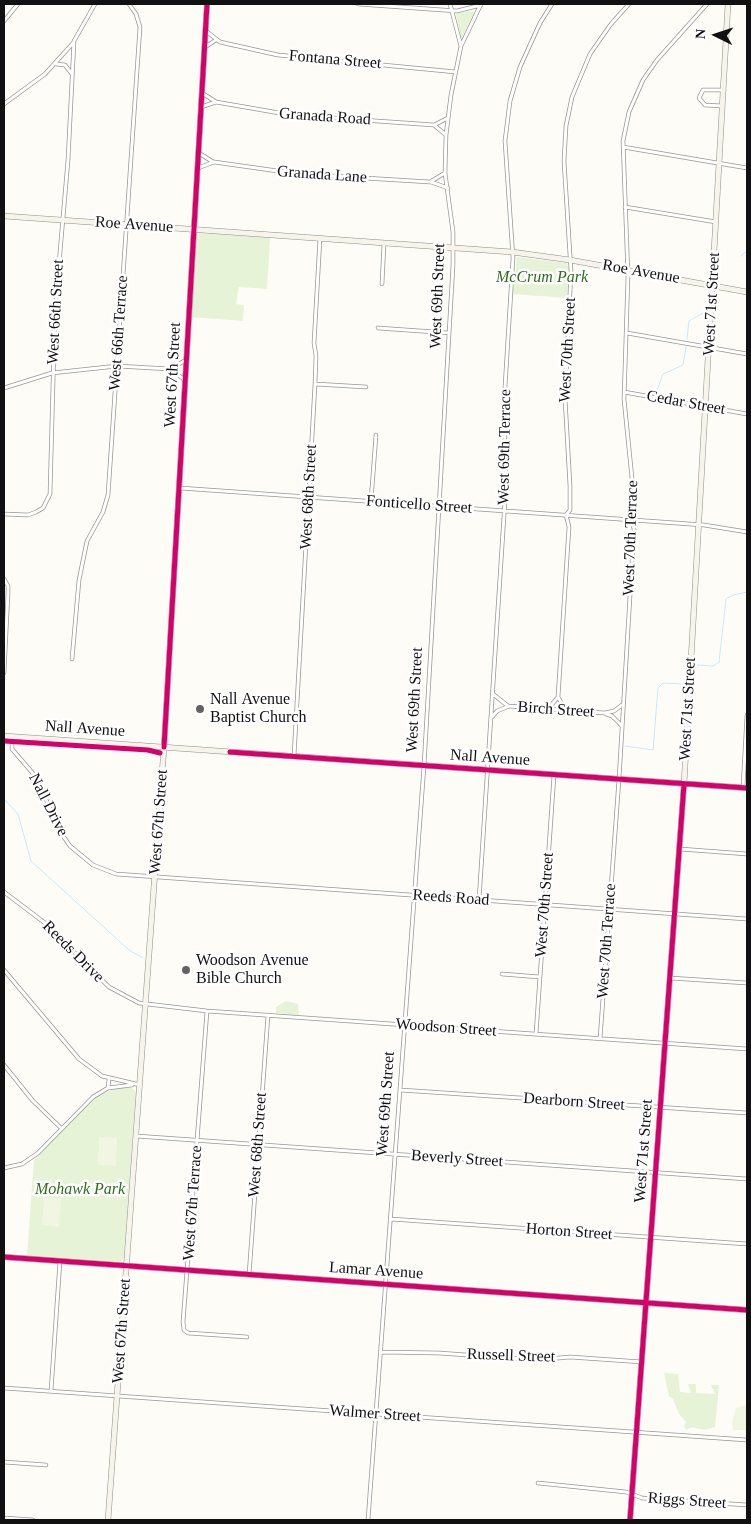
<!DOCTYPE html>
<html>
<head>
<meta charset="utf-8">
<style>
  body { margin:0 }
  #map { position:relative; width:751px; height:1524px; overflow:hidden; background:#fdfcf7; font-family:"Times New Roman",serif }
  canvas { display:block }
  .frame { position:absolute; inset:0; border:5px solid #111; pointer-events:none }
  .north { position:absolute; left:691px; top:10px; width:50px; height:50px; -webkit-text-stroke:4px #fff; paint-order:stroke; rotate:274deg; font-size:14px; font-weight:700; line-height:20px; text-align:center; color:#111 }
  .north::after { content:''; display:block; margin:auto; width:18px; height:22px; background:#111; clip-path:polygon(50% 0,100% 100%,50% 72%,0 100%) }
</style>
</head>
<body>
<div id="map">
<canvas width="751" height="1524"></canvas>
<div class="frame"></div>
<div class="north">N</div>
</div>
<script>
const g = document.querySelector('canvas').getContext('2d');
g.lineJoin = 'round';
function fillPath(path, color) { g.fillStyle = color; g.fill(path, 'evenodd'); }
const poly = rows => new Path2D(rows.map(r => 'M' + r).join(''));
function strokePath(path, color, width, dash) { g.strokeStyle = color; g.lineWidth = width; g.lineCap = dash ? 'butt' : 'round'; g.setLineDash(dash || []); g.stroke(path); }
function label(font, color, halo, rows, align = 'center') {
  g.font = font + ' "Times New Roman",serif'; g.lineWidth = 5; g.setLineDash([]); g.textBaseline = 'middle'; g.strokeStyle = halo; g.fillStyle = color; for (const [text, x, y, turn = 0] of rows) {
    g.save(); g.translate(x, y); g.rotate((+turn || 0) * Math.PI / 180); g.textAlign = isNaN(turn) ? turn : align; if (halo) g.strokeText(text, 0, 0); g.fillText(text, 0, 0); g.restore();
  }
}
const green = poly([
  [473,11,474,13,461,39,456,14],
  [199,233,270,237,267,289,239,287,236,304,244,305,243,321,190,317,195,236],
  [517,257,567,263,569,269,567,298,513,294],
  [286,1001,298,1004,299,1015,276,1013,276,1007],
  [119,1088,132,1088,136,1092,124,1258,120,1262,27,1256,34,1160,85,1106,99,1095],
  [664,1373,678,1374,680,1392,691,1393,688,1384,696,1384,696,1393,715,1394,711,1385,719,1385,715,1427,704,1430,692,1427,686,1430,684,1426,686,1422,679,1414,673,1399,669,1396]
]);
const pitch = poly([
  [99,1137,117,1138,116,1166,98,1165],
  [44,1197,61,1199,59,1227,42,1225],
  [747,1405,747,1430,733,1430,732,1421,736,1408]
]);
const stream = poly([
  [741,256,747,251],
  [687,339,689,321,703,313,707,304],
  [653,393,658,388,663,374,683,365,686,347],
  [696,665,713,666,719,662,726,599,733,595,747,592],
  [625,746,653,750,658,688,663,683,684,684],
  [4,799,18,814,31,861,129,950,143,958]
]);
const street = poly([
  [358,4,457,11,481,5],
  [4,21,18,4],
  [206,31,220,42,278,55,456,72],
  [461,46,481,4],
  [205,47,216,40],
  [56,64,65,65,72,74],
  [202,93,216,102],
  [4,104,45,74,74,42],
  [723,106,705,105,699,98,703,90,724,90],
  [201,107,216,102,291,115,434,125,446,135],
  [434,125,448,118],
  [623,147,747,168],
  [199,153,213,162],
  [198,168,214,162,299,174,430,182,445,173],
  [431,182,448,188],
  [625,207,716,222],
  [382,284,384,243],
  [378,328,449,333],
  [627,333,747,354],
  [170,369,186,360],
  [315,384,366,387],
  [4,388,52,373,117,366,170,369,185,380],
  [624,392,747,414],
  [180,488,704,525,747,532],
  [371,501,376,435],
  [4,514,28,515,36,512,43,508,50,494,55,310,68,160,74,41,95,4],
  [4,579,8,586,8,593,4,673],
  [72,659,79,580,87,541,103,512,108,495,140,27,136,14,129,4],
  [493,694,508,706,605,713,614,711,622,705],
  [558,697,566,711],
  [548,709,558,697,569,527,566,515,570,510,570,486,565,398,571,271,564,161,566,126,572,97,590,54,611,24,629,4],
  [606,714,612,716,622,726],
  [492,717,497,711,507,707],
  [12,737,12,749,36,777,61,833,70,846,93,865,116,874,747,919],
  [294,756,315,384,316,356,314,343,320,238],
  [743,787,747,715],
  [680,849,747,854],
  [4,892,45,923,109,987,139,1003,207,1011,747,1049],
  [479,900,506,485,504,403,513,258,505,141,510,101,520,67,540,23,552,4],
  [4,970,79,1059,102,1076,140,1085],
  [502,974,540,977],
  [670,978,747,983],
  [207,1011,183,1322,184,1330,188,1333,247,1337],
  [536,1034,554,775],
  [600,1039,619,779,634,529,632,520,635,508,624,399,628,276,623,141,629,112,643,80,657,60,707,4],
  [4,1065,33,1101,61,1128],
  [108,1088,109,1079],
  [400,1090,747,1113],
  [136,1136,747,1179],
  [4,1168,22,1164,38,1153,93,1097,108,1088,132,1085],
  [391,1219,747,1244],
  [249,1275,268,1015],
  [381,1352,439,1353,536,1360,570,1357,642,1362],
  [4,1388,747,1440],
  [51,1391,60,1261],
  [4,1462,46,1465],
  [538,1483,626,1492,642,1498,747,1505],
  [4,1518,33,1520],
  [368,1520,424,766,453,265,453,232,445,173,446,135,451,95,461,46,450,4]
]);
const secondary = poly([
  [4,216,512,252,570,260,747,292],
  [4,736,747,788],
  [4,1257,747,1310],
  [108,1520,164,747,207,4],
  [630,1520,684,784,728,4]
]);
const cycleway = poly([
  [4,741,148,750,160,753],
  [164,747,207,4],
  [230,752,747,788],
  [4,1257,747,1310],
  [630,1520,684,784]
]);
const markers = [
  [200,709,5,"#646362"],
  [186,970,5,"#646362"]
];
const streetNames = [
  ["Fontana Street",335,60,5],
  ["Granada Road",325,117,4],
  ["Granada Lane",322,175,4],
  ["Roe Avenue",134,225,4],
  ["Roe Avenue",641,272,10],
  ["West 69th Street",438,296,-88],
  ["West 71st Street",712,304,-87],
  ["West 66th Street",56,312,-87],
  ["West 66th Terrace",119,333,-86],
  ["West 70th Street",568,350,-87],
  ["West 67th Street",173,375,-87],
  ["Cedar Street",686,403,10],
  ["West 69th Terrace",505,447,-89],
  ["West 68th Street",309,497,-87],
  ["Fonticello Street",419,505,4],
  ["West 70th Terrace",631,538,-88],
  ["West 69th Street",415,700,-87],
  ["West 71st Street",688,709,-87],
  ["Birch Street",556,710,4],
  ["Nall Avenue",85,729,4],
  ["Nall Avenue",490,758,4],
  ["Nall Drive",48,805,63],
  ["West 67th Street",159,822,-86],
  ["Reeds Road",451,898,4],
  ["West 70th Street",545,905,-86],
  ["West 70th Terrace",607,941,-86],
  ["Reeds Drive",73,952,45],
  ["Woodson Street",446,1028,4],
  ["Dearborn Street",574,1102,4],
  ["West 69th Street",386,1104,-86],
  ["West 68th Street",258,1145,-86],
  ["West 71st Street",644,1151,-86],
  ["Beverly Street",457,1159,4],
  ["West 67th Terrace",193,1203,-86],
  ["Horton Street",569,1232,4],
  ["Lamar Avenue",376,1271,4],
  ["West 67th Street",122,1331,-86],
  ["Russell Street",511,1356,2],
  ["Walmer Street",375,1414,4],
  ["Riggs Street",687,1501,4]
];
const parkNames = [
  ["McCrum Park",542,278],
  ["Mohawk Park",80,1190]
];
const poiNames = [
  ["Nall Avenue",210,700],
  ["Baptist Church",210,718],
  ["Woodson Avenue",196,961],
  ["Bible Church",196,979]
];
fillPath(green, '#e7f3d7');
fillPath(pitch, '#f0f6e1');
strokePath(stream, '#cde8f7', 1);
strokePath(street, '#979795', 4.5);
strokePath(secondary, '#8e8d8b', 6);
strokePath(street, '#fffffe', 3);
strokePath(secondary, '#f6f4eb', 5);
strokePath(cycleway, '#d6006c', 5);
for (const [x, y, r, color] of markers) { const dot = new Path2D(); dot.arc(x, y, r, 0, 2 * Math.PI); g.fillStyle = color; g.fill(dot); strokePath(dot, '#fff', 2); }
label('16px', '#111', '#fff', streetNames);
label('italic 16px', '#2f6b1f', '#fff', parkNames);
label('16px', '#111', '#fff', poiNames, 'left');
</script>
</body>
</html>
